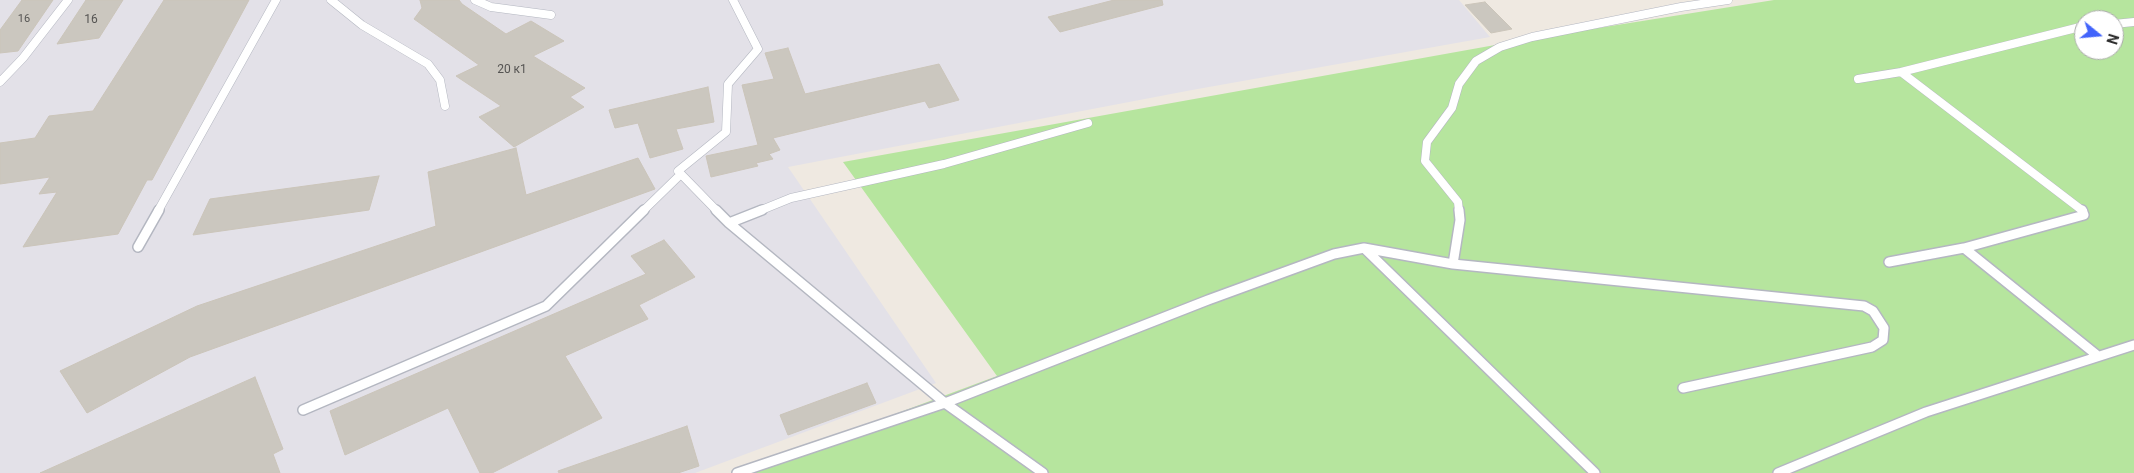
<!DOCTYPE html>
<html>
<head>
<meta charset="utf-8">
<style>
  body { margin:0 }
  #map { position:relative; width:2134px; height:473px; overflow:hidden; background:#efe9e1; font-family:Roboto,sans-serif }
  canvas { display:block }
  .north { position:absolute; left:2074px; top:10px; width:50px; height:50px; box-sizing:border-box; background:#fff; border:1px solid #ababab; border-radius:50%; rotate:107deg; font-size:14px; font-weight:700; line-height:20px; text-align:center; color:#2e2e2e }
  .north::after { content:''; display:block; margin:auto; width:18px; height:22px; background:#4264fb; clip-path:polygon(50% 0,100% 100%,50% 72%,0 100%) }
</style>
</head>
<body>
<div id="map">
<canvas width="2134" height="473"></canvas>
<div class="north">N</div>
</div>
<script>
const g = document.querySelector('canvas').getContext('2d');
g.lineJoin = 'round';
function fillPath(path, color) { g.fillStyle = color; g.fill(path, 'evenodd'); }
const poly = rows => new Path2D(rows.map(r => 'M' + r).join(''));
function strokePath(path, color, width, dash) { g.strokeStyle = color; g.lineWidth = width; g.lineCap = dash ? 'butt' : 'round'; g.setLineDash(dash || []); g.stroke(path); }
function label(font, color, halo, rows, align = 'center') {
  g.font = font + ' Roboto,sans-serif'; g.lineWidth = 4.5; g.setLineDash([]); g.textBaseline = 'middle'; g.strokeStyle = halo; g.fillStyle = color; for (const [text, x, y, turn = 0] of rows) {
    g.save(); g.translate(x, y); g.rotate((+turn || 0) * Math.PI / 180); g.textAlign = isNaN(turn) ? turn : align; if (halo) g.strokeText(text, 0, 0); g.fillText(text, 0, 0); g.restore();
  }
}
const industrial = poly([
  [0,0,1459,0,1490,37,1192,90,788,167,936,383,695,473,0,473]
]);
const green = poly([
  [1774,0,2134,0,2134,473,737,473,997,376,843,162,1523,40],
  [2084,20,2114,20,2114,50,2084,50]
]);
const building = poly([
  [22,0,53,0,18,51,0,53,0,30,22,0],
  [86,0,123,0,99,38,57,44,86,0],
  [164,0,249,0,152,180,147,180,118,234,23,247,57,192,39,194,50,177,0,184,0,143,35,138,49,116,93,111,164,0],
  [420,0,459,0,462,4,506,34,531,21,564,41,533,56,585,88,570,97,584,107,514,147,479,117,501,106,456,76,479,65,414,19,422,8,420,0],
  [1114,0,1162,0,1163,5,1060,32,1048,17,1114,0],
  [1485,2,1512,29,1491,33,1465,5,1485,2],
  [788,48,805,94,939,64,959,100,929,108,925,101,773,138,780,150,769,154,773,159,756,163,758,166,711,177,706,156,758,145,742,85,774,79,765,53,788,48],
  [708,87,714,122,676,129,683,149,650,158,638,123,615,128,609,110,708,87],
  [516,148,526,195,638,158,655,189,190,357,87,413,60,371,197,306,436,226,428,172,516,148],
  [379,176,369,210,193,235,210,199,379,176],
  [664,240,695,277,639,305,648,319,565,356,602,418,492,473,480,473,448,408,345,455,330,411,646,274,631,256,664,240],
  [255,377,283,449,273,454,280,473,40,473,255,377],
  [867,383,876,403,788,435,780,415,867,383],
  [687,426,699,466,678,473,559,473,558,471,687,426]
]);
const laneFar1 = poly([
  [331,0,362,25,428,64,440,80,445,106],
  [475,0,491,7,551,15],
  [2114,24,2134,22],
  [1901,72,2084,26],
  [1858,79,1901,72,2083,211],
  [0,82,23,58,68,0],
  [158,211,276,0],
  [643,211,681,174],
  [717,211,678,171,726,132,728,84,758,49,733,0],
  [759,211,791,198,944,164,1088,123],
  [1459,211,1458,202,1425,161,1427,142,1452,108,1459,84,1476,61,1500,47,1532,37,1681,7,1728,0]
]);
const lane = poly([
  [716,210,729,223,945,403,737,473],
  [729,223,762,210],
  [138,247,159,210],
  [1364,248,1595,473],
  [1964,248,2084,215,2082,210],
  [1889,262,1964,248,2098,356],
  [1453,264,1460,220,1459,210],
  [303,410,546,306,644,210],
  [1043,473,945,403,1208,300,1334,254,1364,248,1453,264,1864,306,1873,311,1884,328,1883,340,1872,347,1683,388],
  [1778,473,1926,412,2134,345]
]);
const farNumbernames = [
  ["16",24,19]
];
const numberNames = [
  ["16",91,20],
  ["20 к1",512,70]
];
fillPath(industrial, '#e3e1e8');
fillPath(green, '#b6e59e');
fillPath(building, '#cbc7bf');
strokePath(building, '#cbc5ba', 1);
strokePath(laneFar1, '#b4b7c1', 9);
strokePath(lane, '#b4b7c1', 12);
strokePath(laneFar1, '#fff', 8);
strokePath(lane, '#fff', 9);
label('11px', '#555452', null, farNumbernames);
label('12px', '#555452', null, numberNames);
</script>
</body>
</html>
